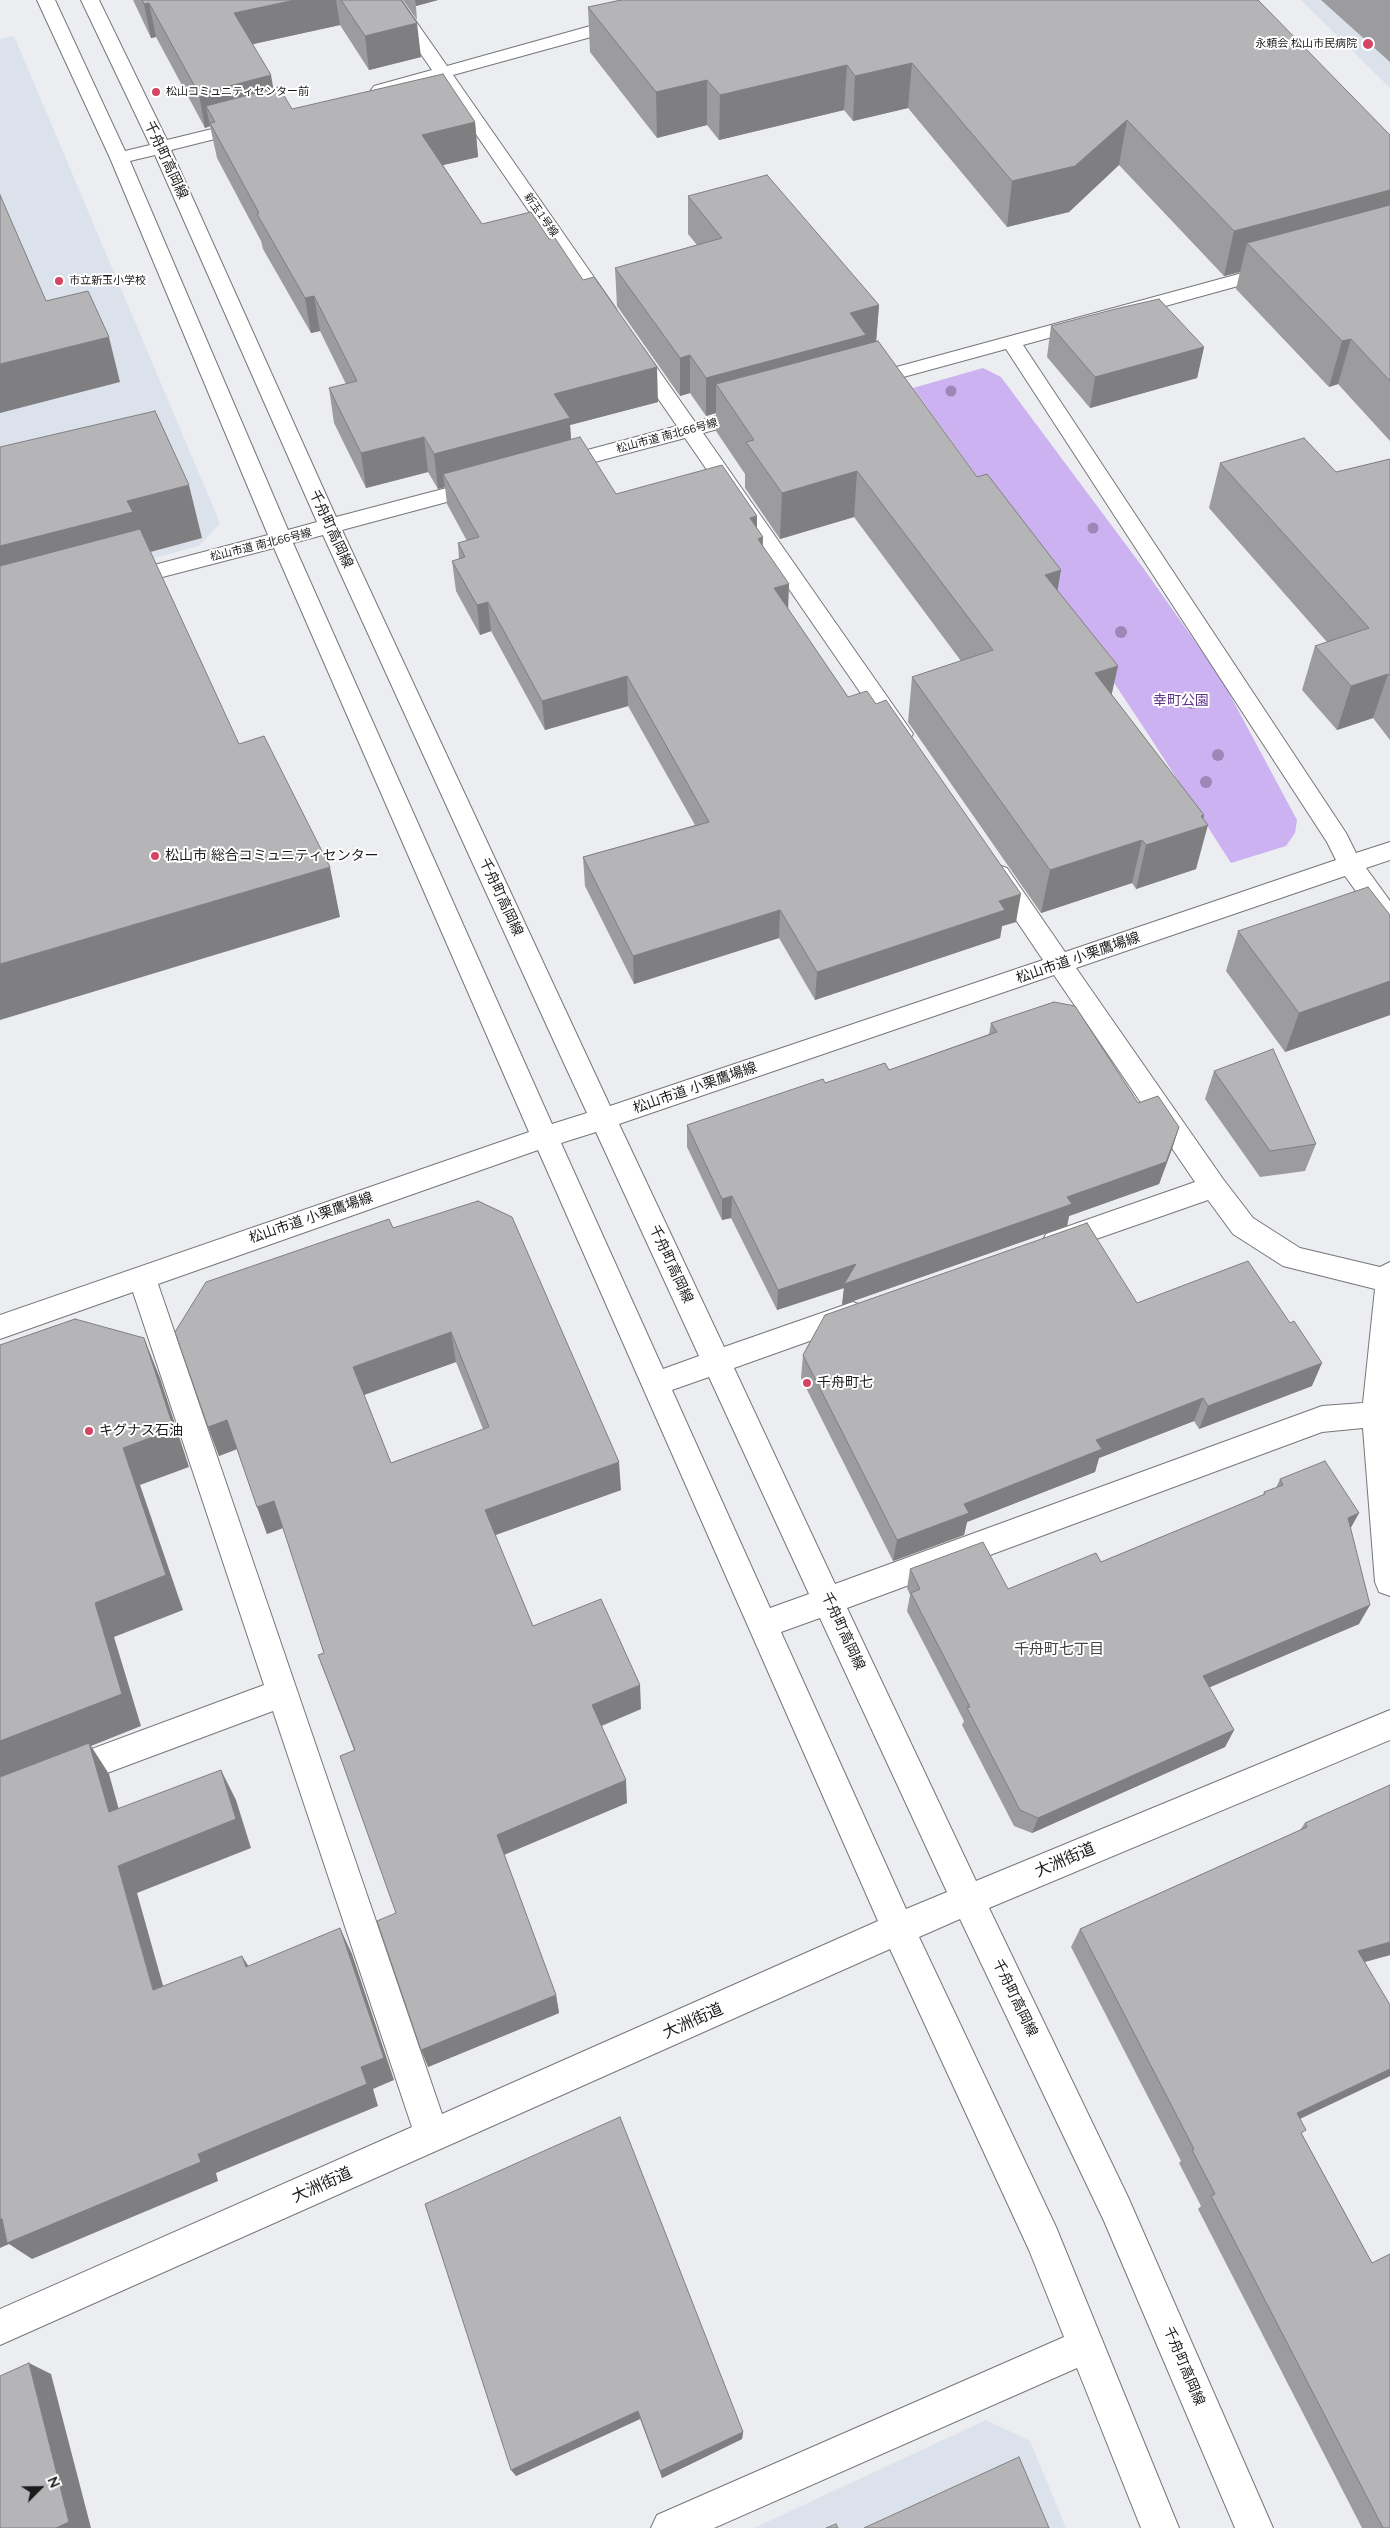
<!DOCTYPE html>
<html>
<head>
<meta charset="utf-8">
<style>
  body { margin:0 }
  #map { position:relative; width:1390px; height:2528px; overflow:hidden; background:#ecedf0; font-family:Mulish,sans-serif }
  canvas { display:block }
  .north { position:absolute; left:15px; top:2463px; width:50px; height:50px; -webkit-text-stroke:4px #fff; paint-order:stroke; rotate:67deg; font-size:14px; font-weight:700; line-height:20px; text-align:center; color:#1a1a1b }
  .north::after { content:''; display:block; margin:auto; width:18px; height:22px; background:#1a1a1b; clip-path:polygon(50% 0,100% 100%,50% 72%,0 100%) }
</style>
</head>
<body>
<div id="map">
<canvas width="1390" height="2528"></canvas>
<div class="north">N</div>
</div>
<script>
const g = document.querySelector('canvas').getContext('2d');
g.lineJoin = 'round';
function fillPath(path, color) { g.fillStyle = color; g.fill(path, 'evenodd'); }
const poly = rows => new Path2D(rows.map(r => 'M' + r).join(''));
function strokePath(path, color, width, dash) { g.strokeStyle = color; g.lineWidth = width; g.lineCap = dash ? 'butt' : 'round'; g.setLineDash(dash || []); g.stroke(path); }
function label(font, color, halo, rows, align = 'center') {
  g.font = font + ' Mulish,"Noto Sans JP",sans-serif'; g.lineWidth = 4; g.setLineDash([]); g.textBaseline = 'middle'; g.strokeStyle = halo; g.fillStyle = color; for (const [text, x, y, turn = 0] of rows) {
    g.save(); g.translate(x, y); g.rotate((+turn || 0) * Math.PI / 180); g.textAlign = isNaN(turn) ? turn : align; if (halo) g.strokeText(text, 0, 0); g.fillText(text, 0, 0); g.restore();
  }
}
const built = poly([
  [1301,0,1390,0,1390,88],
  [14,36,220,523,199,546,0,599,0,39],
  [986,2420,1030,2441,1066,2528,754,2528]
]);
const green = poly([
  [983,368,1001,377,1144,569,1222,680,1297,820,1295,833,1286,846,1231,863,1148,734,981,482,913,388]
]);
const minor = poly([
  [37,0,55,0,125,151,150,145,81,0,99,0,167,140,249,120,255,121,258,125,255,129,171,150,336,517,481,479,488,481,492,486,488,491,342,530,610,1106,1043,960,989,880,986,874,989,868,998,865,1007,868,1065,952,1336,860,1327,842,1006,349,863,388,856,386,853,382,856,378,1268,266,1275,264,1282,266,1285,270,1282,274,1023,345,1346,833,1356,853,1390,842,1390,860,1366,868,1390,901,1390,928,1381,926,1345,876,1076,968,1223,1179,1253,1218,1300,1248,1380,1267,1390,1262,1390,1596,1379,1592,1375,1582,1363,1428,1322,1432,847,1608,976,1881,1390,1710,1390,1740,989,1908,1128,2197,1273,2528,1235,2528,1104,2221,960,1919,919,1937,1056,2227,1179,2528,1141,2528,1077,2368,714,2528,651,2528,657,2515,1064,2337,1029,2250,890,1949,0,2345,0,2309,412,2127,273,1711,0,1813,0,1783,264,1685,133,1292,0,1339,0,1315,529,1132,274,548,124,587,116,585,113,580,116,575,268,535,110,158,37,0],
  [155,155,317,522,288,530,130,161,155,155],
  [323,535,562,1059,587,1113,552,1124,293,543,323,535],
  [1054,975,1195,1182,1046,1234,1042,1242,1046,1250,1056,1253,1208,1200,1233,1234,1283,1266,1375,1289,1363,1403,1322,1406,835,1584,734,1368,863,1322,867,1314,863,1306,853,1302,724,1347,619,1124,1054,975],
  [596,1132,699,1356,663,1369,561,1143,596,1132],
  [538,1150,878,1921,442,2114,158,1284,538,1150],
  [709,1377,809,1594,770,1608,672,1390,709,1377],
  [820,1618,947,1892,906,1909,781,1632,820,1618],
  [383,0,401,0,447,66,619,18,631,18,634,22,631,26,453,75,616,309,613,313,599,313,438,79,380,95,374,94,371,90,374,86,432,70,383,0],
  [636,346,643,348,695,422,752,407,759,408,762,413,759,418,703,433,909,728,913,734,909,740,901,742,893,740,685,438,557,472,550,470,546,465,550,460,677,426,626,352,629,348,636,346]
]);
const trees = [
  [951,391,5.5],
  [1093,528,5.5],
  [1121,632,6],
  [1192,703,6],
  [1218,755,6],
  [1206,782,6]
];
const wall = poly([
  [133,0,401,0,421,57,369,70,340,25,253,44,273,89,292,109,475,122,478,157,443,165,482,224,658,402,570,425,571,440,616,494,757,516,757,528,763,546,788,609,848,697,1016,922,1002,926,1000,938,815,1000,779,938,634,984,585,886,583,857,695,825,628,706,545,730,491,631,480,635,456,591,452,561,459,559,458,543,467,541,447,504,445,487,438,489,428,472,366,488,334,423,329,388,346,384,320,331,311,333,263,249,261,241,217,158,210,126,205,128,156,37,151,38],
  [403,0,438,0,416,6,417,20],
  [1321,0,1390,0,1390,62],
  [588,7,1390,135,1390,441,1338,384,1329,387,1236,289,1240,272,1224,276,1119,165,1069,212,1007,227,908,108,853,121,844,110,719,140,707,125,657,138,590,52],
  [688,196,879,305,876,342,1058,591,1112,695,1204,815,1196,869,1136,889,1132,883,1041,913,908,722,912,677,961,661,854,517,780,539,745,488,745,474,716,431,716,413,706,416,690,393,680,396,617,306,615,268,697,245,688,234],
  [1051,326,1204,347,1197,378,1090,408,1047,357],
  [1390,459,1390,740,1373,718,1337,730,1302,690,1315,646,1327,642,1209,508,1220,463,1336,472],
  [1390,915,1390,1015,1285,1052,1226,971,1238,931],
  [991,1023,1179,1127,1172,1149,1159,1184,1069,1216,1067,1226,842,1305,844,1288,777,1310,731,1218,722,1220,687,1147,687,1125,825,1083,889,1070,989,1034],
  [1214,1071,1316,1144,1305,1171,1260,1177,1205,1099],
  [393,1228,621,1490,495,1535,533,1626,641,1709,602,1726,627,1803,504,1855,556,1995,559,2013,428,2067,396,1913,354,1750,318,1655,324,1653,283,1528,267,1534,237,1449,219,1456,208,1427],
  [456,1362,483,1429,391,1463,364,1395],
  [1137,1303,1312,1386,1199,1429,1194,1421,1099,1458,1095,1472,967,1522,964,1535,893,1561,801,1378,803,1355],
  [1280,1479,1359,1513,1350,1528,1359,1624,1209,1687,1234,1730,1225,1747,1032,1833,1014,1826,962,1725,964,1721,907,1611,910,1595,907,1588,910,1569,1008,1589,1101,1562,1263,1495,1264,1492,1276,1488],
  [1305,1823,1390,1955,1365,1962,1390,2076,1300,2119,1302,2134,1372,2263,1390,2528,1362,2528,1198,2209,1201,2206,1179,2163,1181,2161,1071,1947,1080,1929,1300,1830],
  [425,2204,743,2432,742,2439,662,2478,640,2419,516,2476]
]);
const shadedWall = poly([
  [295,0,336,0,340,25,240,47,234,13],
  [415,0,438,0,416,6],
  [149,3,156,37,151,38,144,4],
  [417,23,421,57,369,70,365,36],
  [912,63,908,108,853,121,855,76],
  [847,65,844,110,719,140,720,95],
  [271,75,277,109,215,122,206,106,210,126,205,128,199,94],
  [707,80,707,125,657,138,656,92],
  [1127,120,1119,165,1069,212,1007,227,1012,181],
  [475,122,478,157,426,169,422,135],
  [1390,190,1390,232,1247,243,1240,272,1224,276,1234,231],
  [314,296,320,331,311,333,305,298],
  [879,305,876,343,716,384,716,413,706,416,706,378,850,313],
  [109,337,120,382,0,413,0,364],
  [1351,339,1338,384,1329,387,1342,341],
  [1204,347,1197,378,1090,408,1095,377],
  [690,355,690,393,680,396,680,358],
  [657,367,658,402,570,425,572,453,443,474,445,487,438,489,434,454,554,394],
  [424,437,428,472,366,488,361,453],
  [857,471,854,517,780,539,782,493],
  [189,485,202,538,143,554,0,603,0,546,127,501],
  [757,516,756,545,750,518],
  [763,537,762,567,758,539],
  [1061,570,1053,616,1045,575],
  [789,584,788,614,774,588],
  [488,602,491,631,480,635,477,605],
  [1118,666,1108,711,1095,673],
  [1388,674,1373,718,1337,730,1351,686],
  [627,676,628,706,545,730,542,701],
  [1204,815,1201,828,1208,825,1196,869,1136,889,1146,845,1201,816],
  [1142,840,1132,883,1041,913,1050,870],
  [330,867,340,917,0,1020,0,964],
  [1021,894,1016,922,1002,926,1000,938,815,1000,817,972,999,901],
  [780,910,779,938,634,984,633,956],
  [1390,981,1390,1015,1285,1052,1299,1013],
  [1179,1127,1172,1149,1159,1184,1069,1216,1067,1226,842,1305,844,1288,777,1310,778,1290,856,1264,1067,1197],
  [732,1196,731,1218,722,1220,722,1199],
  [451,1332,456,1362,361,1396,353,1367],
  [144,1338,160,1378,189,1467,140,1485,183,1610,114,1637,141,1726,91,1746,109,1774,128,1842,3,1780,0,1776,0,1741,95,1603],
  [1322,1363,1312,1386,1199,1429,1208,1406],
  [1203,1398,1194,1421,1099,1458,1095,1472,967,1522,964,1535,893,1561,897,1540,964,1504,1096,1440],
  [227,1420,237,1449,219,1456,208,1427],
  [619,1462,621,1490,490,1537,485,1510],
  [274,1501,283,1528,267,1534,257,1507],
  [1359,1513,1348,1533,1348,1518],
  [1370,1605,1359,1624,1194,1694,1203,1676],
  [640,1685,641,1709,595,1728,592,1705],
  [1234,1730,1225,1747,1032,1833,1038,1818],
  [221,1770,236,1800,251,1848,137,1893,171,2014,153,1990,118,1866],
  [626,1780,627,1803,501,1856,497,1835],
  [340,1928,352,1954,394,2080,373,2089,378,2106,216,2173,218,2181,32,2259,9,2244,0,2248,0,2219,198,2154,361,2067],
  [1390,1942,1390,1955,1342,1968,1358,1951],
  [242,1956,258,1981,246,1967],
  [556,1995,559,2013,428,2067,421,2050],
  [1390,2069,1390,2076,1282,2127,1297,2113],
  [29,2363,51,2374,91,2528,56,2528],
  [638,2411,640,2419,516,2476,511,2470],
  [743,2432,742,2439,662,2478,660,2471]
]);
const building = poly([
  [142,0,295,0,234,13,271,75,199,94,149,3,144,4,142,0],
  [341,0,401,0,417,23,365,36,341,0],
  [621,0,1258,0,1390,135,1390,190,1234,231,1127,120,1075,166,1012,181,912,63,855,76,847,65,720,95,707,80,656,92,588,7,621,0],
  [443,74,475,122,422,135,482,224,531,212,549,239,555,238,583,280,594,277,657,367,554,394,570,418,434,454,424,437,361,453,329,388,357,381,314,296,305,298,257,214,259,213,210,123,215,122,206,106,279,87,292,109,443,74],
  [767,175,879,305,850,313,866,335,706,378,690,355,680,358,615,268,722,238,688,196,767,175],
  [0,195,46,301,88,291,109,337,0,364,0,195],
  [1390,205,1390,381,1351,339,1342,341,1247,243,1390,205],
  [1159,299,1204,347,1095,377,1051,326,1115,309,1159,299],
  [878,341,977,477,987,474,1061,570,1045,575,1118,666,1095,673,1204,815,1201,816,1208,825,1146,845,1142,840,1050,870,912,677,993,650,857,471,782,493,746,442,754,440,716,384,878,341],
  [155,411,189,485,127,501,133,512,0,546,0,447,155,411],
  [580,437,616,494,722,465,757,516,750,518,763,537,758,539,789,584,774,588,848,697,867,691,876,704,886,700,1021,894,999,901,1005,910,817,972,780,910,633,956,583,857,709,822,627,676,542,701,488,602,477,605,452,561,465,557,458,543,479,537,443,474,580,437],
  [1304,438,1336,472,1390,459,1390,676,1388,674,1351,686,1315,646,1369,628,1220,463,1304,438],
  [140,529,239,744,264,736,330,867,0,964,0,566,140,529],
  [1368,887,1390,915,1390,981,1299,1013,1238,931,1368,887],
  [1054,1002,1075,1006,1138,1103,1158,1096,1179,1127,1166,1162,1067,1197,1072,1204,844,1284,856,1264,778,1290,732,1196,722,1199,687,1125,823,1079,825,1083,885,1063,889,1070,997,1032,991,1023,1054,1002],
  [1273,1049,1316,1144,1270,1151,1214,1071,1273,1049],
  [478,1201,512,1217,619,1462,485,1510,533,1626,601,1599,640,1685,592,1705,626,1780,497,1835,556,1995,421,2050,377,1921,396,1913,340,1756,355,1750,318,1655,324,1653,274,1501,257,1507,227,1420,208,1427,175,1332,206,1282,389,1219,393,1228,478,1201],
  [451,1332,489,1427,391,1463,353,1367,451,1332],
  [1087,1223,1137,1303,1248,1261,1290,1323,1294,1321,1322,1363,1208,1406,1203,1398,1096,1440,1102,1449,964,1504,969,1513,897,1540,803,1355,825,1315,1087,1223],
  [75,1319,144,1338,174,1429,123,1448,166,1575,95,1603,122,1694,0,1741,0,1345,75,1319],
  [1325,1461,1359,1513,1348,1518,1370,1605,1203,1676,1234,1730,1038,1818,1020,1810,967,1708,970,1707,911,1593,920,1589,910,1569,983,1542,1008,1589,1096,1553,1101,1562,1265,1494,1264,1492,1283,1485,1280,1479,1325,1461],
  [89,1743,109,1812,221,1770,236,1819,118,1866,153,1990,242,1956,246,1967,340,1928,384,2058,361,2067,367,2084,198,2154,201,2162,7,2243,2,2219,0,2219,0,1777,89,1743],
  [1390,1785,1390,1942,1358,1951,1390,2005,1390,2069,1297,2113,1306,2130,1301,2133,1372,2263,1390,2254,1390,2528,1383,2528,1211,2196,1215,2194,1192,2150,1194,2149,1080,1929,1307,1827,1305,1823,1390,1785],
  [620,2117,743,2432,660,2471,638,2411,511,2470,425,2204,620,2117],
  [29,2363,69,2522,56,2528,0,2528,0,2376,29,2363],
  [1019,2457,1049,2528,864,2528,1019,2457],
  [836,2524,838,2528,826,2528,836,2524]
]);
const markers = [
  [1368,44,6,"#d44463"],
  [156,92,5,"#d44463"],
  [59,281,5,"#d44463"],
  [155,856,5,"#d44463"],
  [807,1383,5,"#d44463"],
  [89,1431,5,"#d44463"]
];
const farPoinames = [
  ["永頼会 松山市民病院",1357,44,"right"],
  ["松山コミュニティセンター前",166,92],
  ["市立新玉小学校",69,281]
];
const farStreetnames = [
  ["新玉1号線",541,215,55],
  ["松山市道 南北66号線",667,436,-15],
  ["松山市道 南北66号線",261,545,-14]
];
const streetNames = [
  ["千舟町高岡線",166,160,65],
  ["千舟町高岡線",331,529,65],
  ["千舟町高岡線",501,897,65],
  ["松山市道 小栗鷹場線",1078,958,-19],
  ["松山市道 小栗鷹場線",695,1088,-19],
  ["松山市道 小栗鷹場線",311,1218,-19],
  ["千舟町高岡線",671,1264,65],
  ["千舟町高岡線",843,1631,65],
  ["千舟町高岡線",1015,1998,64],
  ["千舟町高岡線",1184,2366,67]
];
const parkNames = [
  ["幸町公園",1181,701]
];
const poiNames = [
  ["松山市 総合コミュニティセンター",165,856],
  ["千舟町七",817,1383],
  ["キグナス石油",99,1431]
];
const neighbourhoodNames = [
  ["千舟町七丁目",1059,1649]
];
const nearStreetnames = [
  ["大洲街道",1065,1860,-23],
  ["大洲街道",693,2021,-24],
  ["大洲街道",322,2185,-24]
];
fillPath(built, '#dce2eb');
fillPath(green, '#ccb2f0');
strokePath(minor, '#757679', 2);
fillPath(minor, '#fff');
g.fillStyle = '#9d87b6';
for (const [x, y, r] of trees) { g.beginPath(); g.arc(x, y, r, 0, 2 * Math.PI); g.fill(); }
fillPath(wall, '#9c9c9e');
fillPath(shadedWall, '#7f7f81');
fillPath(building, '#b5b5b8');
strokePath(building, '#7f7f81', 1);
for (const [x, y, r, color] of markers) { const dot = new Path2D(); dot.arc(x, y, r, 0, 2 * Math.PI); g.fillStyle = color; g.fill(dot); strokePath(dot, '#fff', 2); }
label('11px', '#1a1a1b', '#fff', farPoinames, 'left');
label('11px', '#1a1a1b', '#fff', farStreetnames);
label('14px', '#1a1a1b', '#fff', streetNames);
label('14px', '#5c3387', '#fff', parkNames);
label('14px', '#1a1a1b', '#fff', poiNames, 'left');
label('15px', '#414244', '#fff', neighbourhoodNames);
label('16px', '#1a1a1b', '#fff', nearStreetnames);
</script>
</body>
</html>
